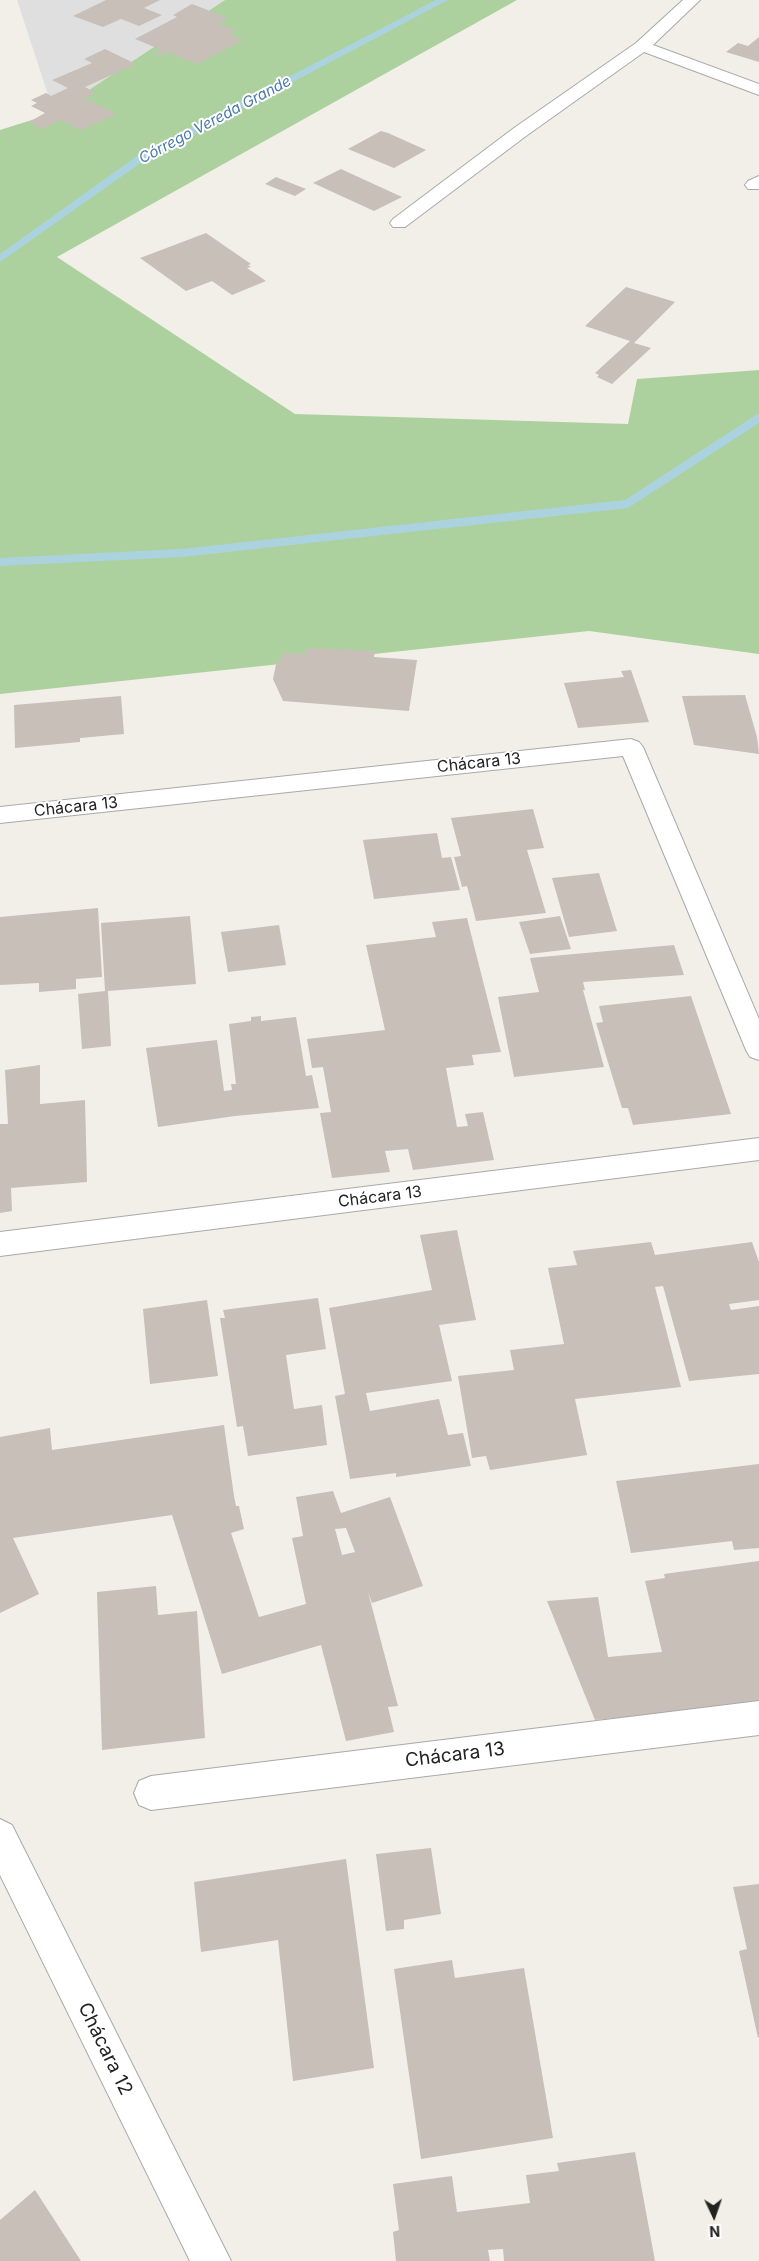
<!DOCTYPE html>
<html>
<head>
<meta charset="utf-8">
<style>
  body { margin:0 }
  #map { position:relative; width:759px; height:2261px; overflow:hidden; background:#f2efe9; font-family:Inter,sans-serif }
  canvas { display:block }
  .north { position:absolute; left:689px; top:2191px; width:50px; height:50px; -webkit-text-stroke:4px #fff; paint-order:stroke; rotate:177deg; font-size:14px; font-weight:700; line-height:20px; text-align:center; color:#222 }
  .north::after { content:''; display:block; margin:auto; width:18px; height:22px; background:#222; clip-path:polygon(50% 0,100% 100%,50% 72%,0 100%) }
</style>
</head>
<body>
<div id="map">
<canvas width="759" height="2261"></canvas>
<div class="north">N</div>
</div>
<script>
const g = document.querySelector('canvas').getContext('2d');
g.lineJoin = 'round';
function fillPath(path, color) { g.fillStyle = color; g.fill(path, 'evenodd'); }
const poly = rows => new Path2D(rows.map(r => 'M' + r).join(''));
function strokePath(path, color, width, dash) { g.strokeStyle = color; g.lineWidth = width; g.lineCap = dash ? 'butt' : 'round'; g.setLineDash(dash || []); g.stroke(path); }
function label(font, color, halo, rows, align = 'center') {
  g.font = font + ' Inter,sans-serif'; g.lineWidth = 4; g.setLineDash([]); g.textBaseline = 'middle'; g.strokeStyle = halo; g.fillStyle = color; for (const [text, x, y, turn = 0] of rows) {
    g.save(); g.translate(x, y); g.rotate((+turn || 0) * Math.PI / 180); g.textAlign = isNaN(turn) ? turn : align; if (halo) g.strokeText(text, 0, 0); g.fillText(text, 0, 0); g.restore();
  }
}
const residential = poly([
  [17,0,225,0,54,113]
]);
const forest = poly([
  [225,0,517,0,57,257,295,414,628,424,637,379,759,370,759,654,589,631,0,694,0,130,54,113]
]);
const stream = poly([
  [436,0,448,0,145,160,0,262,0,254,137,156,436,0],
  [759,413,759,423,628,508,182,557,0,566,0,558,182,549,625,500,759,413]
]);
const building = poly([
  [106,0,160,0,144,8,162,15,139,26,121,19,103,27,73,16],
  [192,4,228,18,218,23,237,31,229,35,243,40,197,64,167,52,160,56,154,53,162,50,135,39,177,17,173,15],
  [759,37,759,62,726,52,738,43,748,46],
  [105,49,136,64,85,87,96,93,84,98,116,114,81,130,61,120,42,129,29,122,45,113,31,106,37,103,31,100,46,93,51,96,68,88,52,80,92,63,84,59],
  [381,131,388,133,426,150,394,168,348,149],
  [341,169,402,197,374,211,313,183],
  [276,177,306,189,295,196,265,184],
  [206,233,251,264,248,265,251,267,247,268,266,281,232,295,212,281,186,291,140,258],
  [626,287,675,302,634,343,651,348,612,384,597,377,599,375,595,373,630,341,585,326],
  [307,648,375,651,374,657,417,660,409,711,283,701,273,679,277,660,281,661,283,653,305,654],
  [631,670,649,722,578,728,564,683,624,677,621,671],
  [745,695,757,737,759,754,694,745,682,696],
  [121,696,124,734,80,738,80,742,15,748,14,705],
  [533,809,544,848,527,850,546,913,476,921,467,886,462,887,454,857,461,856,451,818],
  [437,833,442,858,451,857,460,890,374,899,363,840],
  [599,873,617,931,569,937,552,878],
  [98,908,102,977,76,979,76,989,39,992,39,983,0,985,0,917],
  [190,916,196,984,108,991,111,1046,82,1049,78,994,105,991,101,923],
  [560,916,571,949,530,954,519,922],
  [467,918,501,1052,472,1055,474,1065,446,1068,457,1127,468,1126,465,1114,483,1112,494,1160,413,1170,408,1149,385,1151,390,1172,332,1178,320,1113,331,1112,323,1067,312,1068,307,1039,385,1030,366,945,436,937,432,922],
  [279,925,286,965,228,972,221,932],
  [674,945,684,975,583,982,585,990,583,990,604,1067,514,1077,498,997,539,992,530,958],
  [691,996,731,1114,633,1125,628,1108,622,1108,596,1023,603,1022,599,1006],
  [261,1016,261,1021,296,1017,306,1076,312,1075,319,1108,235,1116,158,1127,146,1048,217,1040,224,1091,232,1090,231,1084,236,1084,229,1024,251,1021,251,1017],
  [40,1065,40,1104,85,1100,87,1182,11,1188,12,1211,0,1213,0,1124,8,1124,5,1070],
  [457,1230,476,1320,439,1325,452,1381,366,1393,370,1411,439,1399,448,1435,463,1433,471,1466,396,1477,396,1473,350,1479,335,1396,345,1394,329,1308,432,1290,420,1235],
  [651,1242,655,1255,752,1242,759,1262,759,1300,729,1304,731,1310,759,1306,759,1374,689,1381,663,1286,655,1287,681,1387,575,1399,587,1455,490,1470,486,1456,472,1458,458,1376,514,1370,510,1350,564,1344,548,1268,577,1265,573,1251],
  [318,1298,326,1349,286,1355,294,1409,322,1405,327,1445,248,1456,243,1426,237,1427,220,1318,225,1318,223,1310],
  [207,1300,218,1376,150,1384,143,1309],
  [224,1425,234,1496,236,1506,239,1506,244,1529,231,1533,259,1617,306,1604,292,1538,303,1536,296,1497,333,1491,341,1513,390,1497,423,1586,372,1603,368,1592,398,1706,388,1707,394,1732,346,1741,321,1645,222,1674,172,1515,13,1538,39,1594,0,1613,0,1437,50,1428,52,1450],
  [346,1528,355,1552,342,1555,335,1529],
  [759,1464,759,1548,734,1550,732,1541,631,1553,616,1481],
  [759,1561,759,1705,595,1720,547,1601,598,1597,608,1657,662,1652,645,1581,665,1578,664,1574],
  [156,1586,158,1615,197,1611,205,1738,102,1750,97,1592],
  [431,1848,441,1914,404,1920,404,1929,386,1931,376,1854],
  [346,1859,374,2068,293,2081,278,1940,201,1952,194,1882],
  [759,1884,759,2037,758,2038,739,1951,747,1949,733,1887],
  [452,1960,455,1978,524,1968,553,2138,421,2159,394,1969],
  [635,2152,655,2261,504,2261,503,2249,488,2250,490,2261,396,2261,393,2232,399,2230,393,2184,452,2176,457,2212,530,2203,526,2175,559,2171,557,2163],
  [35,2190,81,2261,0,2261,0,2220]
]);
const minor = poly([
  [683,0,700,0,653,45,759,84,759,95,644,52,526,136,405,227,393,227,390,223,393,219,514,128,636,43,683,0],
  [759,176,759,189,748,189,745,185,748,181,759,176],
  [631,739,639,742,643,747,759,1019,759,1060,750,1057,746,1050,623,756,0,823,0,807,631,739],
  [759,1138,759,1160,0,1256,0,1232,759,1138],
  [759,1701,759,1735,151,1810,139,1805,134,1793,139,1781,151,1776,759,1701],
  [0,1819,12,1825,231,2261,190,2261,0,1875,0,1819]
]);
const farWaternames = [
  ["Córrego Vereda Grande",215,120,-28]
];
const streetNames = [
  ["Chácara 13",479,763,-6],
  ["Chácara 13",76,807,-6],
  ["Chácara 13",380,1197,-7]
];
const nearStreetnames = [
  ["Chácara 13",455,1755,-7],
  ["Chácara 12",105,2049,64]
];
fillPath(residential, '#e0dfdf');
fillPath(forest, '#add19e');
fillPath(stream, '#aad3df');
fillPath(building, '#c7bfb8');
strokePath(minor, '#a9a9a9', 2);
fillPath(minor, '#fff');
label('italic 15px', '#4a7aab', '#fff', farWaternames);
label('16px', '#222', '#fff', streetNames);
label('19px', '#222', '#fff', nearStreetnames);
</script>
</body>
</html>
